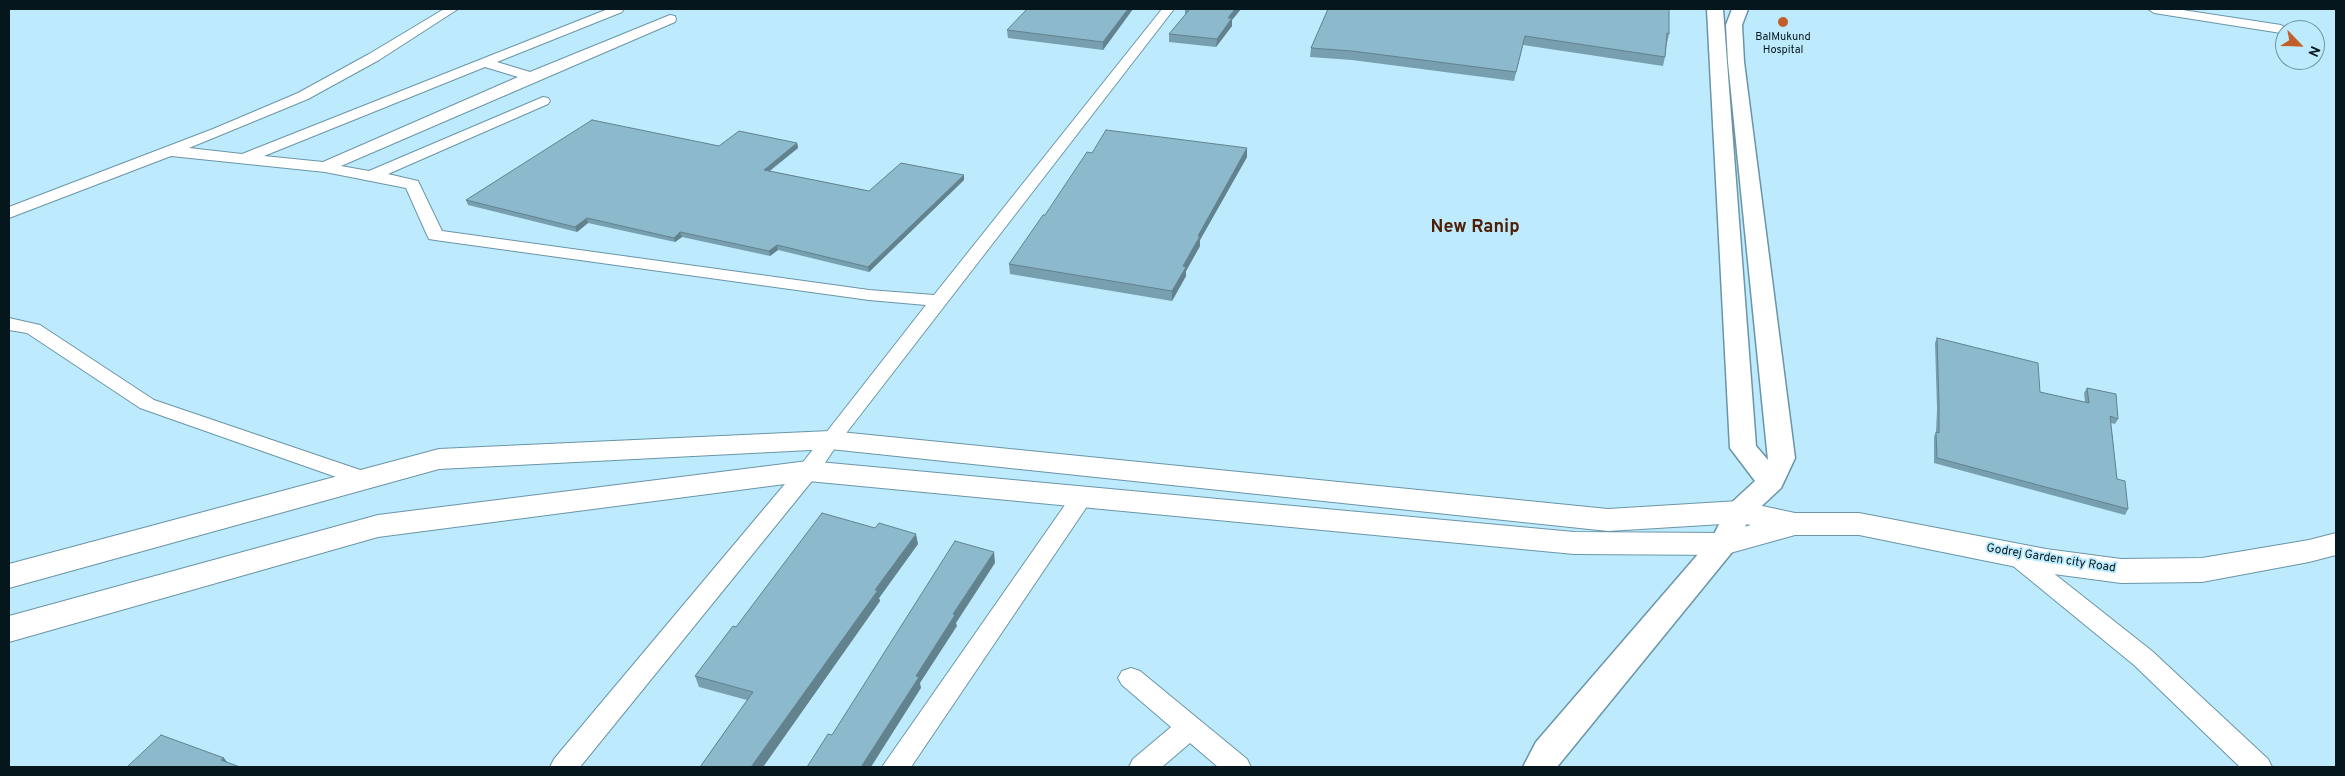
<!DOCTYPE html>
<html>
<head>
<meta charset="utf-8">
<style>
  body { margin:0 }
  #map { position:relative; width:2345px; height:776px; overflow:hidden; background:#bdebfd; font-family:Overpass,sans-serif }
  canvas { display:block }
  .frame { position:absolute; inset:0; border:10px solid #05161c; pointer-events:none }
  .north { position:absolute; left:2275px; top:20px; width:50px; height:50px; box-sizing:border-box; background:#bdebfd; border:1px solid #7396a3; border-radius:50%; rotate:114deg; font-size:14px; font-weight:700; line-height:20px; text-align:center; color:#05161c }
  .north::after { content:''; display:block; margin:auto; width:18px; height:22px; background:#c35e2b; clip-path:polygon(50% 0,100% 100%,50% 72%,0 100%) }
</style>
</head>
<body>
<div id="map">
<canvas width="2345" height="776"></canvas>
<div class="frame"></div>
<div class="north">N</div>
</div>
<script>
const g = document.querySelector('canvas').getContext('2d');
g.lineJoin = 'round';
const poly = rows => new Path2D(rows.map(r => 'M' + r).join(''));
function strokePath(path, color, width, dash) { g.strokeStyle = color; g.lineWidth = width; g.lineCap = dash ? 'butt' : 'round'; g.setLineDash(dash || []); g.stroke(path); }
function fillPath(path, color) { g.fillStyle = color; g.fill(path, 'evenodd'); }
function label(font, color, halo, rows, align = 'center') {
  g.font = font + ' Overpass,sans-serif'; g.lineWidth = 4; g.setLineDash([]); g.textBaseline = 'middle'; g.strokeStyle = halo; g.fillStyle = color; for (const [text, x, y, turn = 0] of rows) {
    g.save(); g.translate(x, y); g.rotate((+turn || 0) * Math.PI / 180); g.textAlign = isNaN(turn) ? turn : align; if (halo) g.strokeText(text, 0, 0); g.fillText(text, 0, 0); g.restore();
  }
}
const minor = poly([
  [444,9,458,9,379,60,308,99,189,148,242,154,608,9,624,9,622,12,497,62,530,72,670,15,675,16,676,19,675,22,341,166,369,171,543,97,548,98,550,101,548,104,388,174,418,181,442,231,869,290,934,295,1162,9,1174,9,837,445,816,476,580,767,550,767,554,759,800,466,926,305,869,300,435,240,429,239,427,235,406,188,325,172,171,156,9,218,9,207,213,129,298,93,369,54,444,9],
  [485,67,518,77,323,162,264,156,485,67],
  [2148,9,2176,9,2281,25,2287,29,2281,33,2154,13,2148,9],
  [9,318,40,325,154,400,372,474,375,479,372,484,364,486,356,484,140,408,27,333,9,330,9,318],
  [1082,489,1090,492,1093,497,1090,502,911,767,882,767,1074,492,1082,489],
  [2015,547,2023,549,2152,651,2268,759,2272,767,2240,767,2134,665,2007,561,2003,555,2007,549,2015,547],
  [1131,668,1140,671,1247,759,1251,767,1218,767,1190,743,1162,767,1129,767,1133,759,1171,727,1122,685,1118,678,1122,671,1131,668]
]);
const tertiary = poly([
  [1707,9,1723,9,1756,446,1768,460,1728,62,1726,25,1732,9,1748,9,1742,25,1744,62,1795,458,1781,488,1750,517,1733,551,1557,767,1523,767,1536,742,1712,538,1729,505,1755,481,1730,448,1707,9]
]);
const secondary = poly([
  [830,431,1608,509,1739,501,1795,513,1859,513,2046,549,2121,559,2202,558,2309,540,2336,533,2336,555,2309,562,2202,582,2121,583,2046,573,1859,535,1795,535,1723,555,1574,554,808,481,378,537,9,642,9,616,378,515,808,461,1574,532,1723,533,1751,525,1739,523,1608,531,830,449,439,469,9,588,9,564,439,449,830,431]
]);
const wall = poly([
  [1133,9,1103,50,1008,38,1007,30],
  [1185,9,1241,9,1232,20,1232,26,1216,47,1169,42,1169,34,1185,15],
  [1328,9,1669,34,1667,43,1665,57,1663,66,1523,45,1514,81,1352,60,1310,57,1311,48],
  [797,143,798,148,770,171,869,191,964,175,964,180,869,272,778,250,770,256,682,237,675,242,588,223,577,232,468,205,466,200,719,146],
  [1247,148,1247,157,1200,240,1200,246,1186,271,1186,276,1172,301,1010,274,1009,264,1092,153],
  [1937,338,2040,392,2085,402,2084,393,2087,388,2118,419,2115,424,2111,423,2117,479,2128,509,2125,515,1934,463,1934,437,1936,432,1937,409,1935,343],
  [918,544,879,598,880,601,763,767,700,767,747,700,699,687,695,676,736,627]
]);
const shadedWall = poly([
  [1128,9,1133,9,1103,50,1103,42],
  [1235,9,1241,9,1232,20,1232,26,1216,47,1217,39,1228,18],
  [797,143,798,148,765,174,764,170],
  [1247,148,1247,157,1200,240,1200,246,1186,271,1186,276,1172,301,1172,291,1198,236],
  [964,175,964,180,869,272,868,267],
  [587,218,588,223,577,232,575,227],
  [680,232,682,237,675,242,674,238],
  [777,245,778,250,770,256,769,251],
  [916,534,918,544,879,598,880,601,763,767,751,767,875,590],
  [994,552,995,563,956,623,957,626,920,683,921,688,871,767,861,767,953,614],
  [224,758,231,767,221,760]
]);
const building = poly([
  [1027,9,1128,9,1103,42,1007,30,1027,9],
  [1188,9,1235,9,1228,18,1232,18,1217,39,1169,34,1190,9,1188,9],
  [1328,9,1669,9,1669,34,1667,33,1665,57,1525,36,1516,72,1352,51,1311,48,1328,9],
  [592,120,719,146,739,131,797,143,764,170,869,191,901,163,964,175,868,267,777,245,769,251,680,232,674,238,587,218,575,227,466,200,592,120],
  [1106,130,1247,148,1198,236,1200,236,1183,266,1186,267,1172,291,1009,264,1043,215,1045,215,1087,152,1092,153,1106,130],
  [1937,338,2038,363,2040,392,2089,403,2087,388,2116,394,2118,419,2110,416,2117,479,2125,481,2128,509,1937,458,1936,432,1939,433,1939,404,1937,338],
  [822,513,875,528,879,523,916,534,875,590,878,590,751,767,700,767,753,692,695,676,733,626,736,627,822,513],
  [955,541,994,552,953,614,955,615,916,676,919,677,861,767,807,767,828,734,832,735,955,541],
  [161,735,224,758,221,760,240,767,127,767,161,735]
]);
const markers = [
  [1783,22,6,"#c35e2b"]
];
const farPoinames = [
  ["BalMukund",1783,38],
  ["Hospital",1783,51]
];
const streetNames = [
  ["Godrej Garden city Road",2051,559,9]
];
const districtNames = [
  ["New Ranip",1475,228]
];
strokePath(minor, '#6a95a7', 2);
strokePath(tertiary, '#6a95a7', 3);
strokePath(secondary, '#6a95a7', 2);
fillPath(minor, '#fff');
fillPath(tertiary, '#fff');
fillPath(secondary, '#fff');
fillPath(wall, '#789faf');
fillPath(shadedWall, '#62828e');
fillPath(building, '#8cb9cb');
strokePath(building, '#62828e', 1);
for (const [x, y, r, color] of markers) { const dot = new Path2D(); dot.arc(x, y, r, 0, 2 * Math.PI); g.fillStyle = color; g.fill(dot); strokePath(dot, '#bdebfd', 2); }
label('11px', '#05161c', '#bdebfd', farPoinames);
label('12px', '#05161c', '#bdebfd', streetNames);
label('bold 18px', '#4d1d04', '#bdebfd', districtNames);
</script>
</body>
</html>
